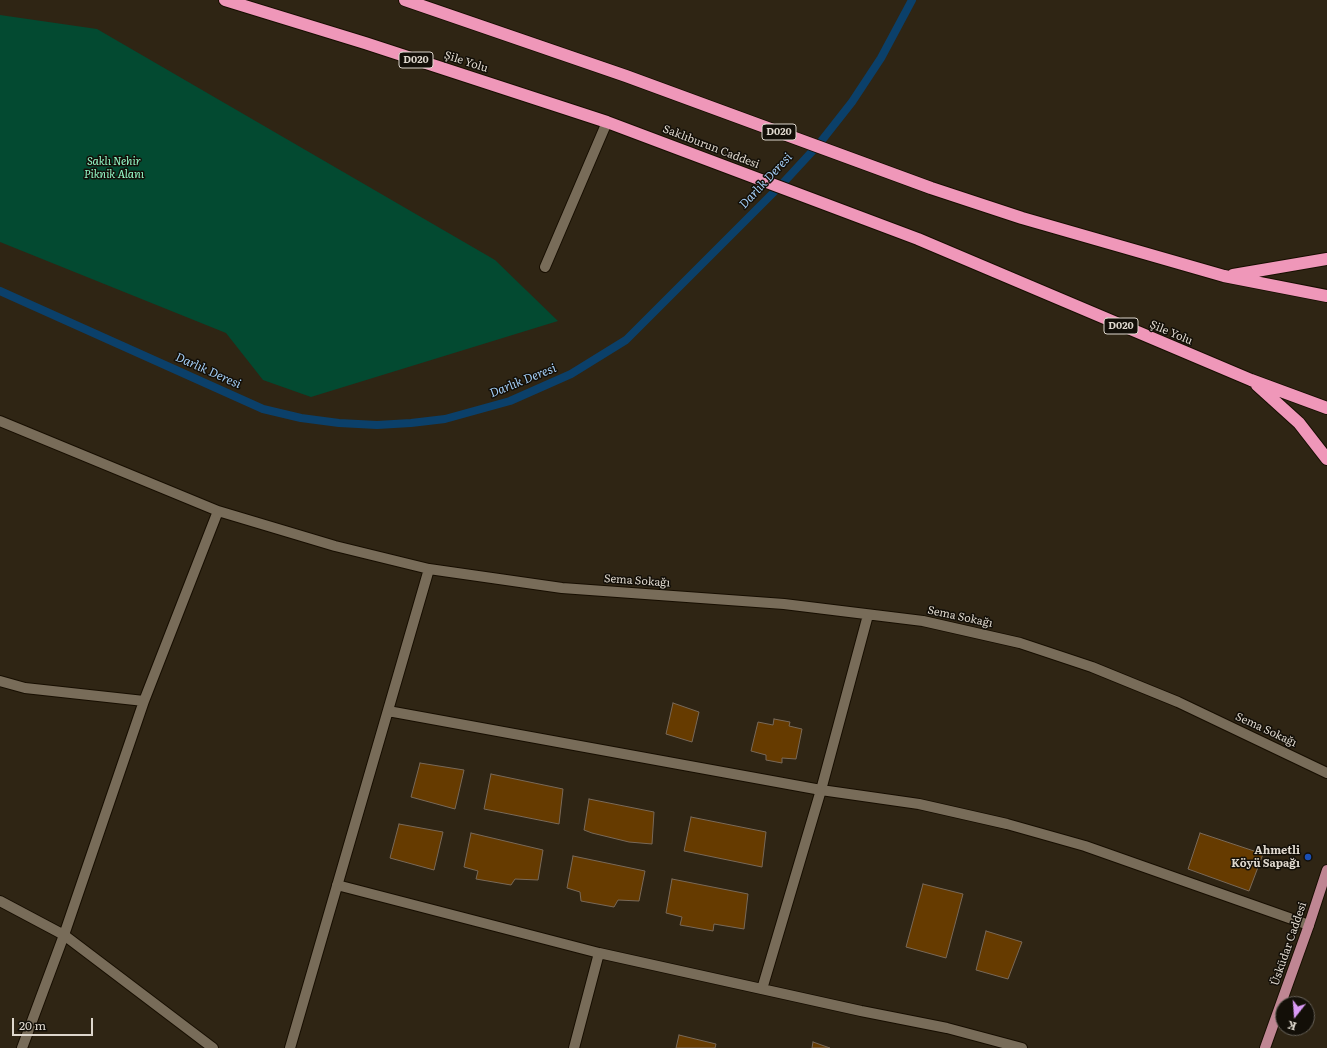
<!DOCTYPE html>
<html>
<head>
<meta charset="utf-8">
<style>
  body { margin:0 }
  #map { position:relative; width:1327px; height:1048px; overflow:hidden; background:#2f2514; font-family:Literata,serif }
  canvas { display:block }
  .north { position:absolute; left:1275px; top:996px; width:40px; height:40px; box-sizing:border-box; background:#130f08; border:1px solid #645f57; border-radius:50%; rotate:197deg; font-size:11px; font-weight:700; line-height:16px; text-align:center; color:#ded7cd }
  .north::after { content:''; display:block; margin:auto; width:14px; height:18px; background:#da9af6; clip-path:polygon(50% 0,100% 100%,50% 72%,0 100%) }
  .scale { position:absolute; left:12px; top:1018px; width:81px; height:18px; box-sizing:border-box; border:2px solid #ded7cd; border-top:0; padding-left:5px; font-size:12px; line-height:14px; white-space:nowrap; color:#ded7cd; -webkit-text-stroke:3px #130f08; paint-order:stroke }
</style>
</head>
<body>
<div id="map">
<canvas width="1327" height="1048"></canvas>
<div class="north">K</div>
<div class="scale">20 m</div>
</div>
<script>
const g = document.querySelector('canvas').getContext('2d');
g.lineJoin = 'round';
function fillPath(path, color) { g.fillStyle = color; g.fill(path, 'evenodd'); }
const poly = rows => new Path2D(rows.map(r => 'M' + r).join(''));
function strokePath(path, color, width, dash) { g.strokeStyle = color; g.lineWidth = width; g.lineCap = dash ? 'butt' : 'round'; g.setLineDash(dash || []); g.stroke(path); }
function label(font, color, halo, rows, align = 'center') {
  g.font = font + ' Literata,serif'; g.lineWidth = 3; g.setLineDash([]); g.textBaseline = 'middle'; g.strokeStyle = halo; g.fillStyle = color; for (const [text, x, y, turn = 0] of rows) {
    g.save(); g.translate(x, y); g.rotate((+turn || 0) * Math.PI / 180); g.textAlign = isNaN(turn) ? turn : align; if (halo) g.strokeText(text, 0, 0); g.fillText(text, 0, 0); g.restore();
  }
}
const green = poly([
  [0,15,97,29,495,260,558,321,311,397,263,380,226,333,0,242]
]);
const stream = poly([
  [0,291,263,409,301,418,339,423,377,425,411,423,445,419,510,401,571,374,626,340,783,183,819,144,852,102,881,58,912,0]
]);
const building = poly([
  [673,703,699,712,692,742,666,734,673,703],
  [774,719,790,722,789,726,802,729,796,759,782,758,782,763,766,760,766,755,751,751,758,722,773,725,774,719],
  [420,763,464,770,455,809,411,797,420,763],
  [491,774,563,789,559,824,484,809,491,774],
  [589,799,654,812,652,844,629,842,592,833,584,830,589,799],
  [691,817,766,832,762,867,684,851,691,817],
  [399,824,443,832,434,870,390,858,399,824],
  [471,833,543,850,538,880,515,879,511,885,476,879,478,871,464,867,471,833],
  [1200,833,1263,854,1249,891,1188,869,1200,833],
  [573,856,645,871,639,901,618,900,614,907,581,901,580,892,567,888,573,856],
  [672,879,748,894,744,929,714,924,713,931,680,925,682,917,666,913,672,879],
  [923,884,963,894,946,958,906,947,923,884],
  [986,931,1022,942,1008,979,976,970,986,931],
  [679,1035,716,1044,715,1048,676,1048,679,1035],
  [813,1042,830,1048,812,1048,813,1042]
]);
const minor = poly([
  [545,267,607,122],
  [0,421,218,511],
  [0,681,25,688,144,701],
  [388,711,821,790,919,804,1007,824,1085,846,1309,925],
  [337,885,599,953,861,1011,947,1028,1022,1048],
  [0,901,64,935,144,701,218,511,335,546,429,569,562,588,784,604,923,621,1020,643,1092,667,1178,702,1327,773],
  [762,989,821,790,868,615],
  [22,1048,64,935,213,1048],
  [290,1048,429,569],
  [574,1048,599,953]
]);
const major = poly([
  [1265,1048,1309,925,1327,870]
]);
const highway = poly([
  [225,0,365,43,607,122,918,239,1251,380,1327,408],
  [405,0,626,76,931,188,1022,218,1224,276,1327,296],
  [1233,275,1327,259],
  [1257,385,1299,423,1327,459]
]);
const markers = [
  [1308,857,4,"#1a4fb4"]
];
const shields = [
  [416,60,34],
  [779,132,34],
  [1121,326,34]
];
const shieldNames = [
  ["D020",416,60],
  ["D020",779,132],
  ["D020",1121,326]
];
const streetNames = [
  ["Şile Yolu",466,62,18],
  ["Saklıburun Caddesi",711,147,21],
  ["Şile Yolu",1171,333,23],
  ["Sema Sokağı",637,581,4],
  ["Sema Sokağı",960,617,12],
  ["Sema Sokağı",1266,730,25],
  ["Üsküdar Caddesi",1289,944,-71]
];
const parkNames = [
  ["Saklı Nehir",114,162],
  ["Piknik Alanı",114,175]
];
const poiNames = [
  ["Ahmetli",1300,851],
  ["Köyü Sapağı",1300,864]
];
const waterNames = [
  ["Darlık Deresi",766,181,-47],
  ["Darlık Deresi",208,371,24],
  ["Darlık Deresi",523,381,-22]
];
fillPath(green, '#034a31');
strokePath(stream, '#0b406a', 8);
fillPath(building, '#663b00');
strokePath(building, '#796958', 1);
strokePath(minor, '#170e01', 12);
strokePath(major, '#170e01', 12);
strokePath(highway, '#170e01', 14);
strokePath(minor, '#786c59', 10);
strokePath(major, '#bf8693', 10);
strokePath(highway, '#ef97b9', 12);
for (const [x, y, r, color] of markers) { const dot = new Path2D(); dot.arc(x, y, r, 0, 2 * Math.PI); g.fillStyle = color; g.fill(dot); strokePath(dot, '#130f08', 1.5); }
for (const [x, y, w] of shields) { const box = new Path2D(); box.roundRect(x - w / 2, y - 8, w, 16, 3); g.fillStyle = '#130f08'; g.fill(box); strokePath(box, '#ded7cd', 1); }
label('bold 10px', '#ded7cd', null, shieldNames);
label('11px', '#ded7cd', '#130f08', streetNames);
label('italic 11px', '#94fbc9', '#130f08', parkNames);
label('bold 11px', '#ded7cd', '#130f08', poiNames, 'right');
label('italic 12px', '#a4cef6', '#130f08', waterNames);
</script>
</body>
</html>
